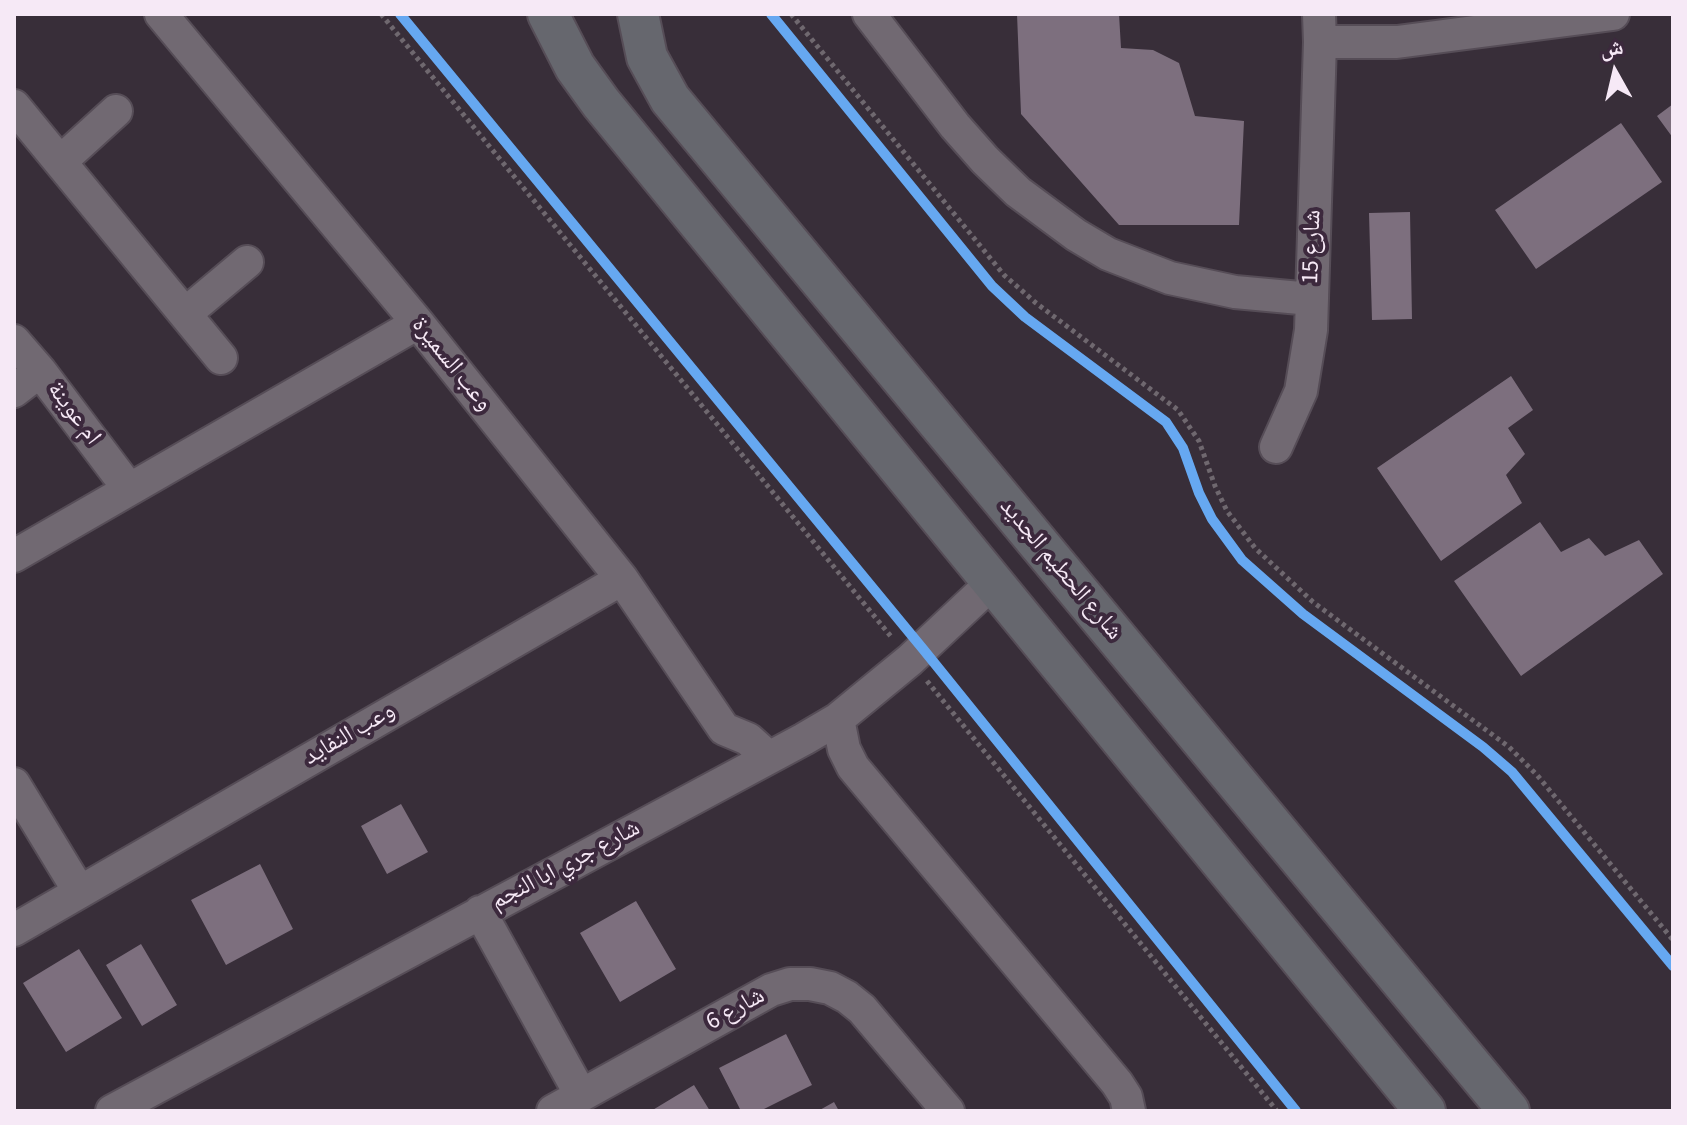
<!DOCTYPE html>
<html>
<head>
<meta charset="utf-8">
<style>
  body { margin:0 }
  #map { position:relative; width:1687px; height:1125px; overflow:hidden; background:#382e39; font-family:"Source Sans 3","Noto Naskh Arabic",sans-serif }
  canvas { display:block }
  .frame { position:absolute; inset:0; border:16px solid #f6e9f6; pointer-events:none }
  .north { position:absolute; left:1575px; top:32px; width:80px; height:80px; -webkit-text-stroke:6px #3c293d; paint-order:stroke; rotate:352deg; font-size:22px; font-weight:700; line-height:32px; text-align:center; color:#f6e9f6 }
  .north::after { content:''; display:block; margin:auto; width:28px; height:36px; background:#f6e9f6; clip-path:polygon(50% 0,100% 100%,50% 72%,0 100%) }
</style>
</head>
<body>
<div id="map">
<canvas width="1687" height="1125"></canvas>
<div class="frame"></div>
<div class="north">ش</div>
</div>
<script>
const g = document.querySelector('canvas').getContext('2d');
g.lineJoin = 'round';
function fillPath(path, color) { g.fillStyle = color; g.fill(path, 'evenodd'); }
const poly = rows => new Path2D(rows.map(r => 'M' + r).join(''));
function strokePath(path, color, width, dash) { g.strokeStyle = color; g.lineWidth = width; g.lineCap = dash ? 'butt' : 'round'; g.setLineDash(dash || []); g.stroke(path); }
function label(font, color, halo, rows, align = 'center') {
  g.font = font + ' "Source Sans 3","Noto Naskh Arabic",sans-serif'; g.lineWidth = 8; g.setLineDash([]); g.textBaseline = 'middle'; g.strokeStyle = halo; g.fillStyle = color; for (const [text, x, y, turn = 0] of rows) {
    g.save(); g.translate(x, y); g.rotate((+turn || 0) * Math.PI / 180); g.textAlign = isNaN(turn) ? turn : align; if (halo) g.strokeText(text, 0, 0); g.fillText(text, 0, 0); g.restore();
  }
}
const building = poly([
  [1017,14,1119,14,1121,48,1153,50,1179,63,1195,116,1244,121,1239,225,1119,225,1021,114],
  [1673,104,1673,138,1657,116],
  [1621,123,1662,182,1536,269,1495,210],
  [1410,212,1412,319,1372,320,1369,213],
  [1511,376,1533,410,1508,428,1525,454,1506,475,1522,503,1441,561,1377,468],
  [1540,522,1561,552,1589,538,1605,556,1639,540,1663,574,1521,676,1454,581],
  [401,804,428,852,387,874,361,826],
  [260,864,293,929,226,965,191,900],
  [636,901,676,969,620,1002,580,933],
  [141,944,177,1005,142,1026,106,965],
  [79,949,122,1018,66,1052,23,983],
  [786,1034,812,1085,760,1111,741,1111,719,1068],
  [694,1085,710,1111,651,1111],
  [834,1102,839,1111,818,1111]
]);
const path = poly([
  [381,14,893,639],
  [791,14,1004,275,1036,303,1178,410,1199,441,1215,486,1227,511,1255,548,1313,602,1509,747,1537,775,1673,940],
  [927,681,1277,1111]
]);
const minor = poly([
  [161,14,418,323,622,579,724,729,748,739,768,757],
  [869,14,955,126,985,160,1018,192,1076,235,1108,254,1170,278,1235,292,1311,299],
  [1320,42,1397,42,1613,14],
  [14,106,221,358],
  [60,162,116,111],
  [185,314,247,262],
  [14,341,40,371,129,489],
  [14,391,40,371],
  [1276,447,1301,391,1311,330,1320,42,1319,14],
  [14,556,418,323],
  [838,719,844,749,853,767,1117,1083,1126,1097,1129,1111],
  [14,784,79,891],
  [480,912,581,1095],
  [14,930,622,579],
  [112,1111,804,739,838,719,910,660,993,582],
  [553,1111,771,990,790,984,810,984,830,988,847,997,862,1009,948,1111]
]);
const major = poly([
  [548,14,575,67,601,103,1425,1111],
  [638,14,647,57,670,99,1509,1111]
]);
const cycleway = poly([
  [400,14,923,649,1296,1111],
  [771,14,992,286,1025,317,1166,422,1183,448,1199,493,1212,519,1242,560,1303,614,1483,747,1512,772,1673,966]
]);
const streetNames = [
  ["شارع 15",1313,247,-88],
  ["وعب السميرة",451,365,51],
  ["ام عوينة",73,414,53],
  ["شارع الحطيم الجديد",1060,570,50],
  ["وعب النفايد",350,735,-30],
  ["شارع جري ابا النجم",566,866,-28],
  ["شارع 6",736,1010,-29]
];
fillPath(building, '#7d6f7e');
strokePath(minor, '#564d57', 36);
strokePath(major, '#564d57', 44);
strokePath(path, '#6f686f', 5, [4, 4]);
strokePath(minor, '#716972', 32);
strokePath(major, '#66676e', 40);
strokePath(cycleway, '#66a8f1', 10);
label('24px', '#f6e9f6', '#3c293d', streetNames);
</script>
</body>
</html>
